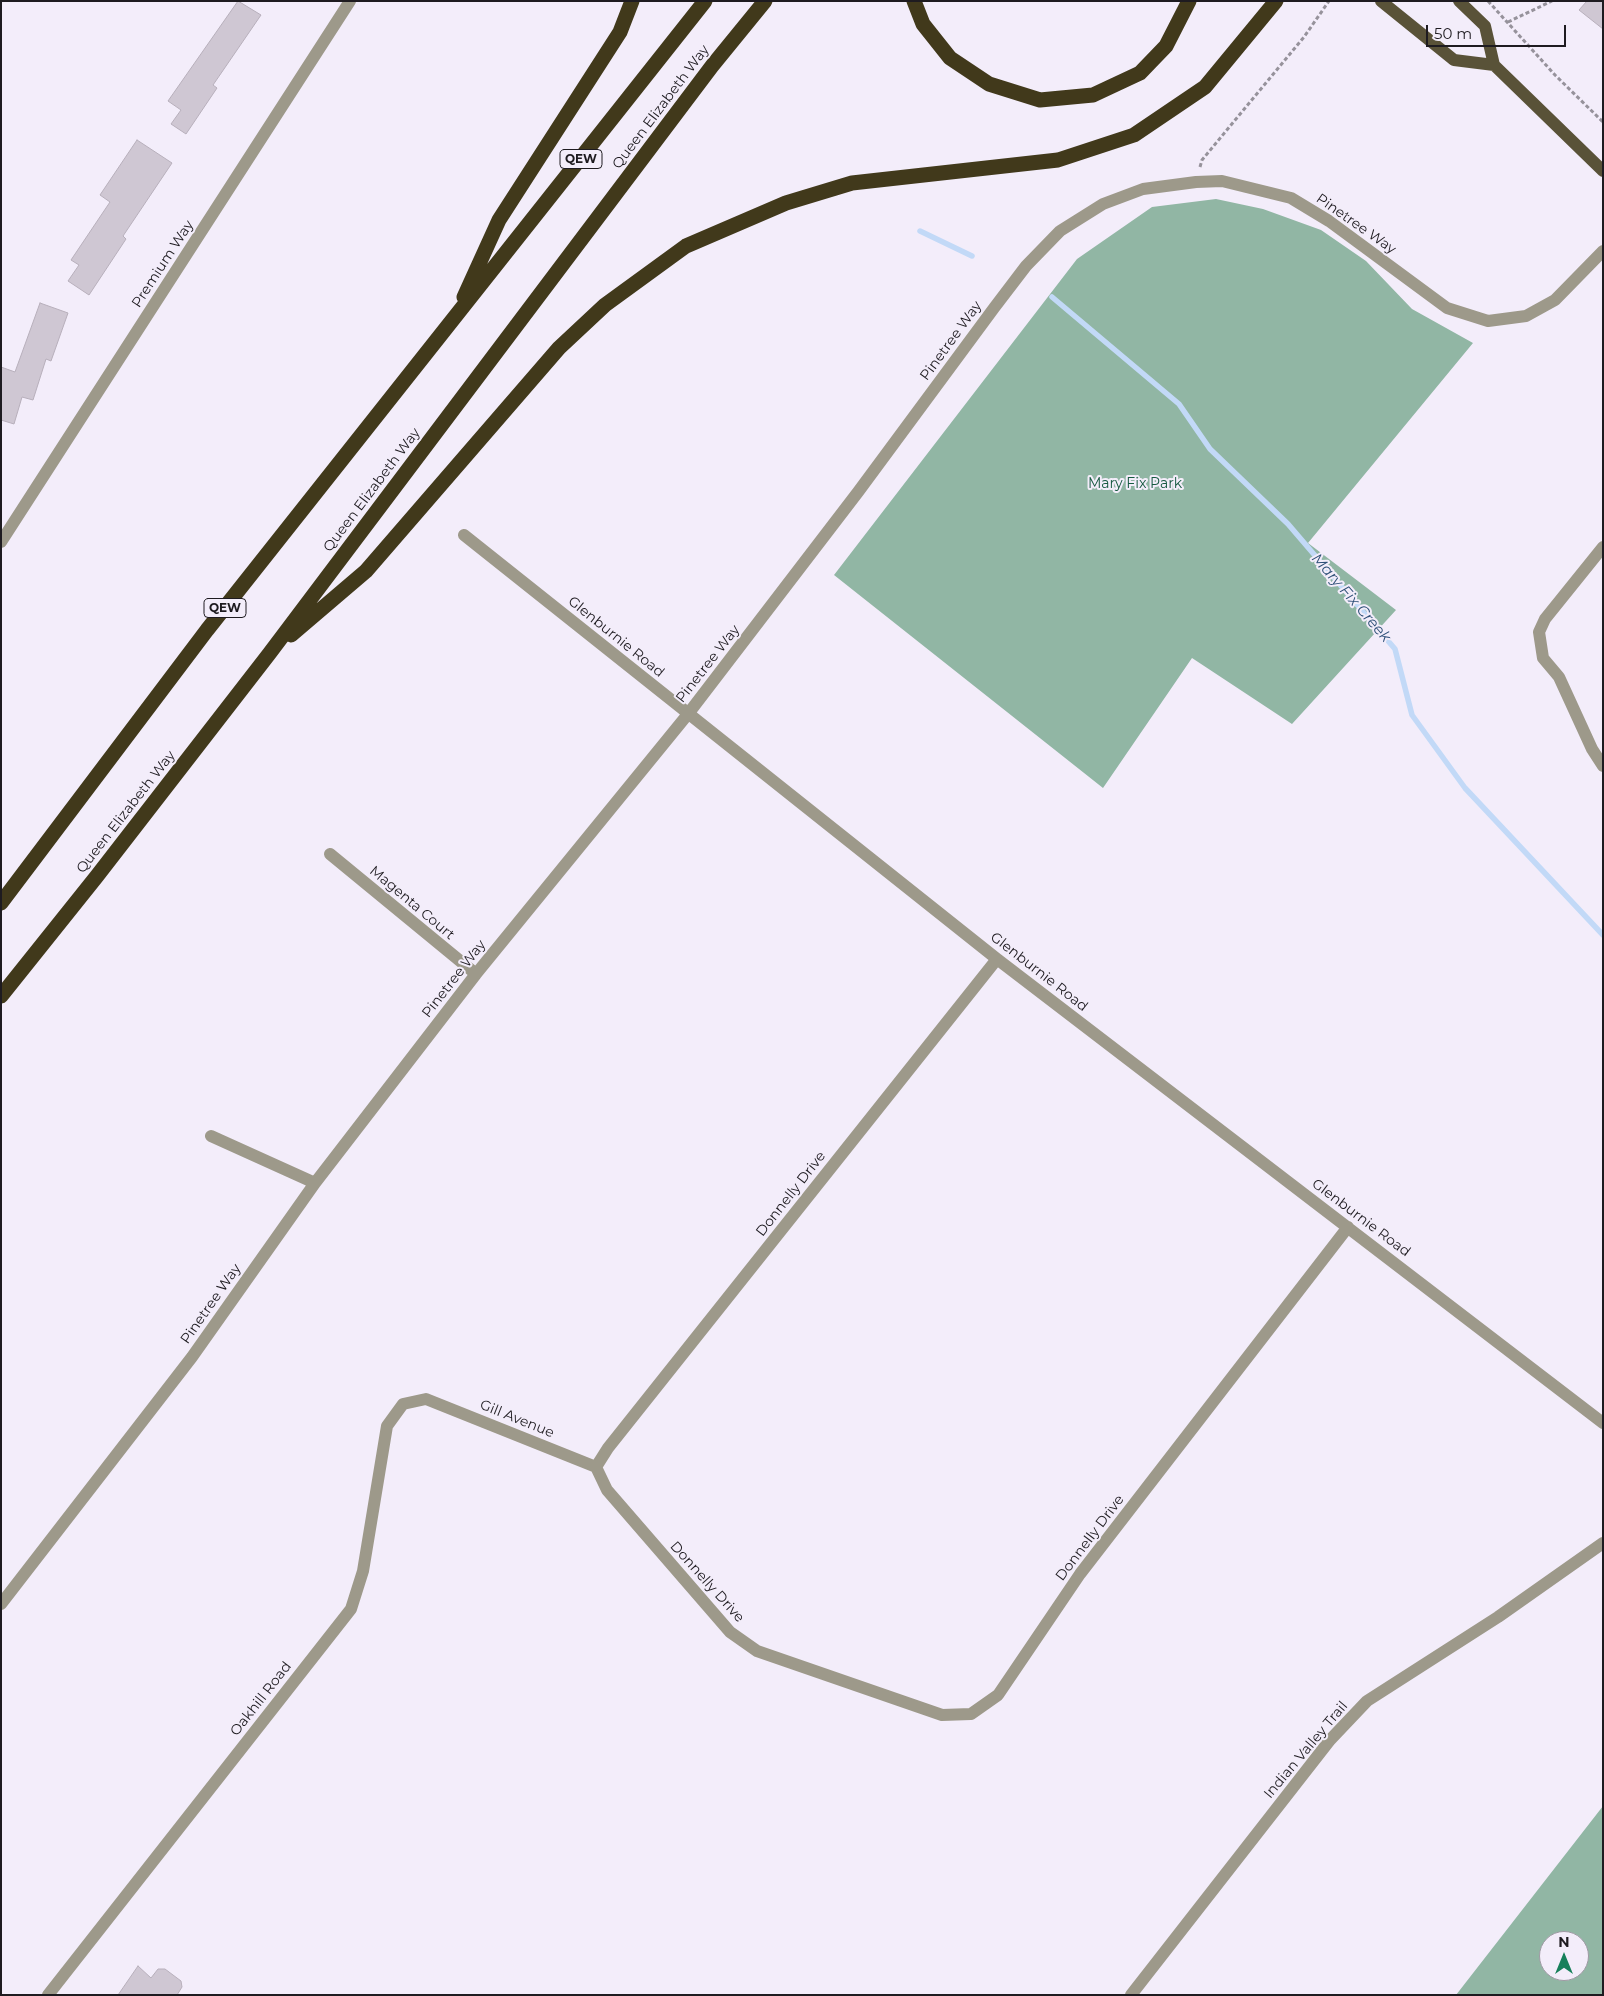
<!DOCTYPE html>
<html>
<head>
<meta charset="utf-8">
<style>
  body { margin:0 }
  #map { position:relative; width:1604px; height:1996px; overflow:hidden; background:#f3edfa; font-family:Montserrat,sans-serif }
  canvas { display:block }
  .frame { position:absolute; inset:0; border:2px solid #1e1b20; pointer-events:none }
  .north { position:absolute; left:1539px; top:1931px; width:50px; height:50px; box-sizing:border-box; background:#f3edfa; border:1px solid #9e99a3; border-radius:50%; rotate:0deg; font-size:14px; font-weight:700; line-height:20px; text-align:center; color:#1e1b20 }
  .north::after { content:''; display:block; margin:auto; width:18px; height:22px; background:#17805b; clip-path:polygon(50% 0,100% 100%,50% 72%,0 100%) }
  .scale { position:absolute; left:1426px; top:25px; width:140px; height:22px; box-sizing:border-box; border:2px solid #1e1b20; border-top:0; padding-left:6px; font-size:15px; line-height:18px; white-space:nowrap; color:#1e1b20; -webkit-text-stroke:4px #f3edfa; paint-order:stroke }
</style>
</head>
<body>
<div id="map">
<canvas width="1604" height="1996"></canvas>
<div class="frame"></div>
<div class="north">N</div>
<div class="scale">50 m</div>
</div>
<script>
const g = document.querySelector('canvas').getContext('2d');
g.lineJoin = 'round';
function fillPath(path, color) { g.fillStyle = color; g.fill(path, 'evenodd'); }
const poly = rows => new Path2D(rows.map(r => 'M' + r).join(''));
function strokePath(path, color, width, dash) { g.strokeStyle = color; g.lineWidth = width; g.lineCap = dash ? 'butt' : 'round'; g.setLineDash(dash || []); g.stroke(path); }
function label(font, color, halo, rows, align = 'center') {
  g.font = font + ' Montserrat,sans-serif'; g.lineWidth = 4; g.setLineDash([]); g.textBaseline = 'middle'; g.strokeStyle = halo; g.fillStyle = color; for (const [text, x, y, turn = 0] of rows) {
    g.save(); g.translate(x, y); g.rotate((+turn || 0) * Math.PI / 180); g.textAlign = isNaN(turn) ? turn : align; if (halo) g.strokeText(text, 0, 0); g.fillText(text, 0, 0); g.restore();
  }
}
const forest = poly([
  [1216,199,1263,209,1321,230,1366,261,1412,309,1473,343,1308,543,1396,610,1292,724,1192,658,1103,788,834,575,1077,259,1152,207],
  [1603,1806,1603,1995,1456,1995],
  [1549,1941,1579,1941,1579,1971,1549,1971]
]);
const stream = poly([
  [920,231,972,256],
  [1052,297,1179,404,1210,449,1288,524,1395,649,1412,715,1465,788,1603,935]
]);
const building = poly([
  [238,1,261,15,213,85,217,88,186,134,171,124,181,110,168,101,238,1],
  [1587,1,1603,1,1603,29,1579,10,1587,1],
  [137,140,172,163,123,236,126,239,89,295,68,281,79,265,71,260,110,202,100,195,137,140],
  [40,303,68,313,51,361,46,359,33,400,22,397,14,424,1,420,1,367,15,372,40,303],
  [138,1966,151,1978,158,1969,165,1969,181,1981,182,1987,177,1995,118,1995,138,1966]
]);
const path = poly([
  [1488,1,1555,75,1603,122],
  [1508,22,1552,1],
  [1200,167,1202,160,1304,37,1329,1]
]);
const minor = poly([
  [464,535,997,959,1603,1423],
  [1,542,350,1],
  [1603,547,1545,619,1539,632,1543,658,1559,677,1592,749,1603,766],
  [330,854,476,974],
  [997,959,608,1448,596,1467,607,1490,730,1632,757,1651,942,1715,971,1714,998,1695,1080,1574,1348,1227],
  [211,1136,315,1183],
  [1,1604,192,1357,315,1183,476,974,688,714,858,492,994,308,1026,266,1060,231,1103,204,1143,189,1196,182,1222,181,1291,198,1329,221,1447,308,1488,321,1526,316,1555,300,1603,251],
  [48,1995,351,1609,363,1571,387,1426,403,1404,426,1399,596,1467],
  [1131,1995,1330,1740,1367,1701,1498,1617,1603,1543]
]);
const primary = poly([
  [1381,1,1454,60,1494,65],
  [1459,1,1485,26,1494,65,1603,171]
]);
const motorway = poly([
  [914,1,923,24,950,58,989,84,1040,100,1093,95,1140,73,1166,46,1189,1],
  [464,297,499,220,620,32,632,1],
  [291,635,366,571,559,348,605,305,686,246,786,203,852,183,1058,160,1134,135,1205,87,1276,1],
  [1,903,207,630,705,1],
  [1,996,97,876,269,654,712,66,765,1]
]);
const shields = [
  [581,159,42],
  [225,608,42]
];
const shieldNames = [
  ["QEW",581,159],
  ["QEW",225,608]
];
const streetNames = [
  ["Queen Elizabeth Way",661,107,-53],
  ["Pinetree Way",1356,224,35],
  ["Premium Way",163,264,-57],
  ["Pinetree Way",951,341,-54],
  ["Queen Elizabeth Way",372,490,-53],
  ["Glenburnie Road",616,637,39],
  ["Pinetree Way",708,664,-52],
  ["Queen Elizabeth Way",126,812,-52],
  ["Magenta Court",412,903,40],
  ["Glenburnie Road",1039,972,38],
  ["Pinetree Way",454,979,-52],
  ["Donnelly Drive",791,1194,-52],
  ["Glenburnie Road",1361,1218,37],
  ["Pinetree Way",211,1304,-55],
  ["Gill Avenue",517,1419,22],
  ["Donnelly Drive",1090,1538,-53],
  ["Donnelly Drive",707,1582,48],
  ["Oakhill Road",261,1699,-52],
  ["Indian Valley Trail",1306,1750,-50]
];
const parkNames = [
  ["Mary Fix Park",1135,484]
];
const waterNames = [
  ["Mary Fix Creek",1351,598,49]
];
fillPath(forest, '#91b6a4');
strokePath(stream, '#c2d9f7', 5.5);
fillPath(building, '#cfc7d3');
strokePath(building, '#b7afbb', 1);
strokePath(path, '#96929b', 3, [4, 2.5]);
strokePath(minor, '#9d998a', 12);
strokePath(primary, '#595238', 12);
strokePath(motorway, '#41391b', 15);
for (const [x, y, w] of shields) { const box = new Path2D(); box.roundRect(x - w / 2, y - 9.5, w, 19, 4); g.fillStyle = '#f3edfa'; g.fill(box); strokePath(box, '#1e1b20', 1); }
label('bold 12px', '#1e1b20', null, shieldNames);
label('14px', '#1e1b20', '#f3edfa', streetNames);
label('14px', '#165940', '#f3edfa', parkNames);
label('italic 15px', '#2e4f77', '#f3edfa', waterNames);
</script>
</body>
</html>
